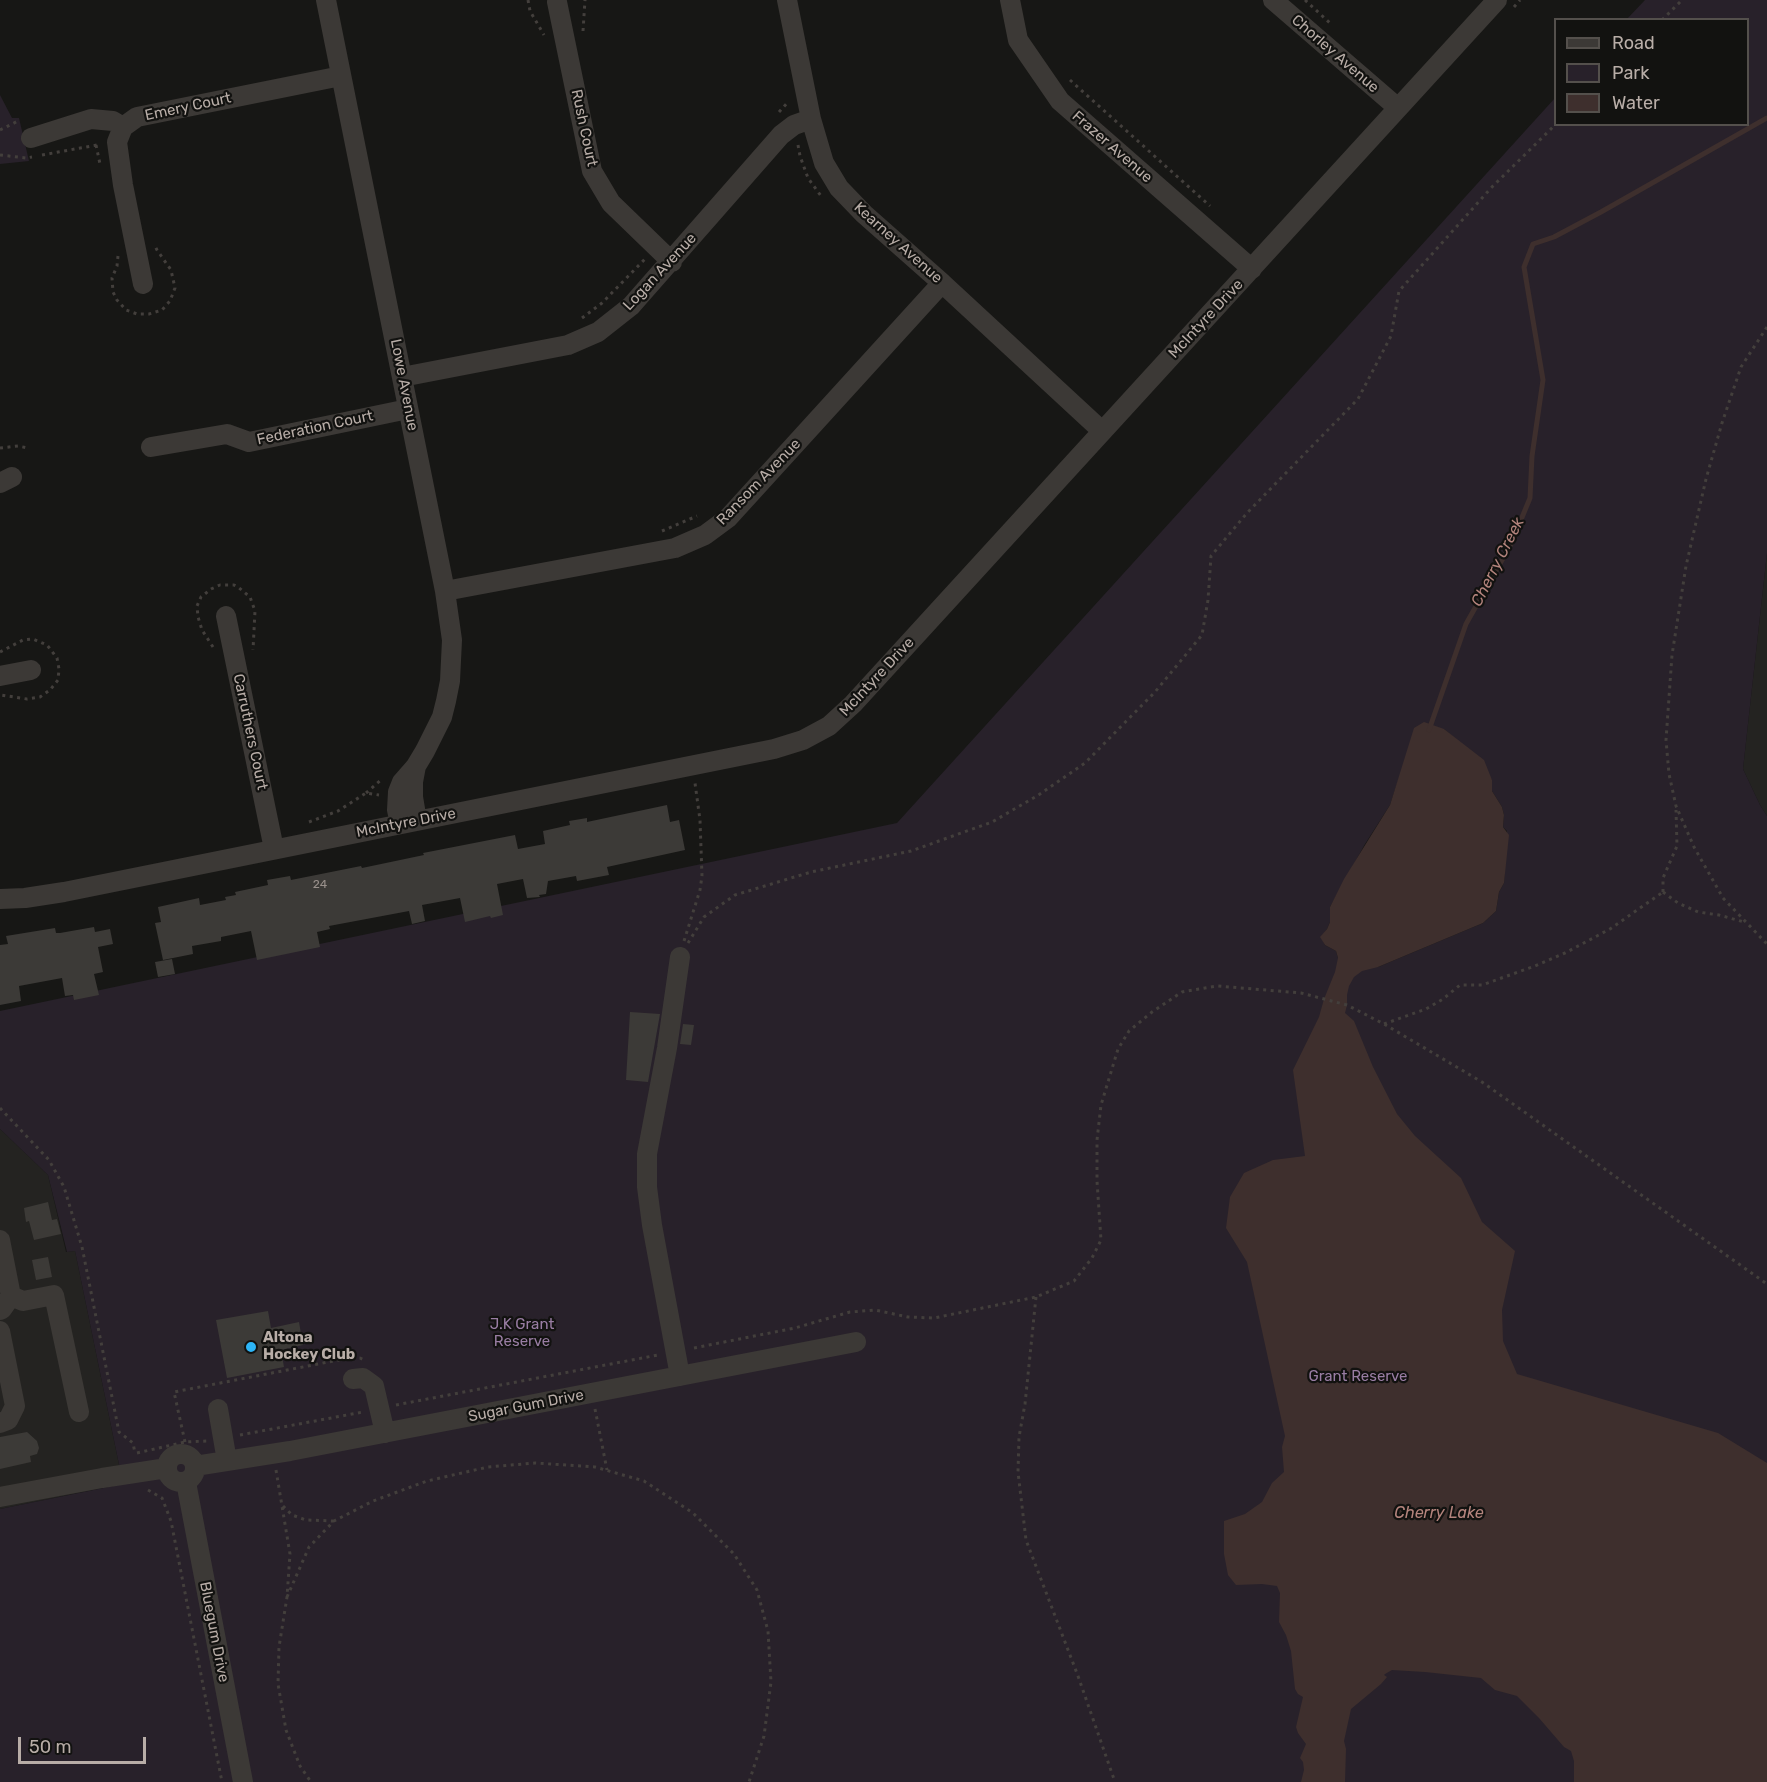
<!DOCTYPE html>
<html>
<head>
<meta charset="utf-8">
<style>
  body { margin:0 }
  #map { position:relative; width:1767px; height:1782px; overflow:hidden; background:#171715; font-family:Rubik,sans-serif }
  canvas { display:block }
  .legend { position:absolute; left:1554px; top:18px; width:195px; height:108px; box-sizing:border-box; background:#121210; border:2px solid #54504c; margin:0; padding:8px 10px; list-style:none; font-size:18px; color:#b8ada7 }
  .legend li { display:flex; align-items:center; gap:12px; height:30px }
  .legend b { width:30px; border:2px solid #54504c }
  .scale { position:absolute; left:18px; top:1737px; width:128px; height:27px; box-sizing:border-box; border:3px solid #b8ada7; border-top:0; padding-left:8px; font-size:18px; line-height:21px; white-space:nowrap; color:#b8ada7; -webkit-text-stroke:4px #121210; paint-order:stroke }
</style>
</head>
<body>
<div id="map">
<canvas width="1767" height="1782"></canvas>
<ul class="legend">
<li><b style="height:8px;background:#3c3936"></b>Road</li>
<li><b style="height:16px;background:#28212a"></b>Park</li>
<li><b style="height:16px;background:#3e2f2d"></b>Water</li>
</ul>
<div class="scale">50 m</div>
</div>
<script>
const g = document.querySelector('canvas').getContext('2d');
g.lineJoin = 'round';
function fillPath(path, color) { g.fillStyle = color; g.fill(path, 'evenodd'); }
const poly = rows => new Path2D(rows.map(r => 'M' + r).join(''));
function strokePath(path, color, width, dash) { g.strokeStyle = color; g.lineWidth = width; g.lineCap = dash ? 'butt' : 'round'; g.setLineDash(dash || []); g.stroke(path); }
function label(font, color, halo, rows, align = 'center') {
  g.font = font + ' Rubik,sans-serif'; g.lineWidth = 4.5; g.setLineDash([]); g.textBaseline = 'middle'; g.strokeStyle = halo; g.fillStyle = color; for (const [text, x, y, turn = 0] of rows) {
    g.save(); g.translate(x, y); g.rotate((+turn || 0) * Math.PI / 180); g.textAlign = isNaN(turn) ? turn : align; if (halo) g.strokeText(text, 0, 0); g.fillText(text, 0, 0); g.restore();
  }
}
const built = poly([
  [1767,553,1767,816,1760,805,1743,769],
  [0,1129,48,1175,66,1252,75,1251,123,1484,0,1509]
]);
const green = poly([
  [1645,0,1767,0,1767,553,1743,769,1760,805,1767,816,1767,1782,0,1782,0,1509,123,1484,75,1251,67,1252,48,1175,0,1129,0,1011,897,823,1555,98,1556,124,1748,124,1748,20,1627,19],
  [1444,729,1457,740,1492,780,1492,791,1502,807,1504,815,1503,827,1507,831,1504,883,1499,892,1496,911,1483,923,1378,967,1338,958,1336,951,1325,945,1321,937,1327,929,1330,922,1330,907,1365,844,1390,805,1399,778],
  [0,95,12,118,19,118,29,161,0,164]
]);
const water = poly([
  [1424,722,1444,729,1484,760,1492,780,1492,791,1502,807,1504,815,1503,827,1509,835,1504,883,1499,892,1496,911,1483,923,1378,967,1362,971,1354,977,1349,986,1347,995,1347,1005,1345,1013,1354,1021,1373,1067,1397,1114,1415,1136,1461,1178,1482,1222,1515,1251,1502,1310,1503,1341,1517,1374,1718,1433,1767,1463,1767,1782,1574,1782,1574,1761,1571,1751,1564,1747,1539,1718,1517,1696,1495,1690,1481,1678,1425,1672,1392,1670,1385,1674,1384,1675,1387,1677,1381,1684,1351,1709,1344,1741,1346,1749,1345,1782,1301,1782,1304,1770,1303,1762,1300,1758,1306,1744,1298,1733,1296,1727,1303,1697,1298,1694,1295,1689,1291,1651,1286,1635,1279,1622,1280,1593,1277,1586,1262,1584,1236,1585,1228,1575,1224,1554,1224,1521,1245,1514,1262,1502,1272,1483,1284,1472,1282,1447,1285,1436,1247,1262,1226,1228,1230,1197,1244,1173,1273,1160,1305,1156,1293,1070,1319,1017,1324,999,1335,972,1338,958,1336,951,1325,945,1320,937,1327,929,1330,922,1330,907,1344,879,1390,805,1414,728]
]);
const stream = poly([
  [1429,730,1466,624,1511,544,1530,498,1532,456,1543,380,1524,267,1533,244,1554,237,1601,212,1767,118]
]);
const building = poly([
  [667,805,670,822,679,820,685,850,607,867,609,875,577,881,576,876,548,881,546,894,539,895,540,897,527,898,523,879,497,884,503,915,491,918,490,916,465,922,460,898,422,905,425,921,412,924,409,911,329,926,330,929,317,932,320,947,257,960,251,931,221,937,221,941,192,946,193,954,163,960,155,923,161,922,158,907,199,898,200,905,226,900,225,897,236,895,235,892,268,885,267,880,290,876,291,880,361,866,362,868,424,855,423,853,515,835,518,849,545,844,543,831,570,825,569,821,587,818,587,822],
  [94,927,95,932,110,929,113,944,98,947,103,972,94,974,99,995,74,1000,73,995,65,996,62,978,19,986,21,1001,0,1005,0,945,8,944,6,936,55,928,56,933,60,933],
  [172,959,175,974,158,977,155,962],
  [630,1012,660,1014,648,1082,626,1080],
  [683,1024,694,1025,691,1045,680,1044],
  [48,1202,52,1220,57,1219,61,1234,34,1240,29,1221,26,1222,24,1208],
  [48,1257,52,1277,36,1280,32,1260],
  [268,1311,271,1328,299,1322,303,1345,281,1350,284,1367,227,1378,216,1320],
  [27,1432,37,1441,39,1448,37,1454,30,1456,31,1462,0,1469,0,1437]
]);
const path = poly([
  [528,0,530,11,544,35],
  [1305,0,1331,24],
  [1514,7,1520,0],
  [1662,20,1682,0],
  [583,31,585,0],
  [1070,80,1210,206],
  [779,112,789,101],
  [0,130,18,121],
  [96,145,100,164],
  [798,145,800,156,808,178,821,196],
  [0,155,26,158,32,157],
  [42,155,97,145],
  [118,256,117,266,112,278,113,292,117,300,126,310,137,314,149,314,162,310,170,301,175,288,171,270,157,250,155,246],
  [582,318,602,303,645,259],
  [1767,327,1741,367,1722,423,1706,479,1686,566,1672,655,1666,740,1669,774,1676,806,1694,847,1723,898,1767,944],
  [0,448,18,446,28,448],
  [662,531,697,516],
  [213,647,202,630,198,617,197,606,201,597,211,589,220,585,234,585,238,587,250,597,255,611,253,650],
  [0,652,23,640,33,639,47,645,57,658,59,669,58,680,50,690,40,697,27,699,1,695],
  [366,793,382,779],
  [309,822,338,811,366,793,379,795],
  [1663,892,1678,903,1698,912,1719,915,1744,922],
  [1663,892,1663,878,1677,846,1676,810],
  [684,941,700,890,702,876,700,820,695,783],
  [688,943,704,917,735,895,811,872,911,851,992,822,1037,796,1085,763,1155,692,1202,635,1208,600,1211,556,1247,513,1358,399,1391,336,1399,291,1491,188,1556,124],
  [1384,1024,1426,1009,1443,999,1460,985,1482,985,1535,966,1565,953,1610,929,1663,892],
  [0,1108,49,1160,64,1187,82,1247,119,1432,133,1443,135,1453],
  [1036,1297,1025,1404,1019,1437,1018,1472,1026,1540,1078,1676,1115,1782],
  [694,1348,795,1328,850,1312,875,1310,908,1317,934,1318,1036,1297,1074,1281,1092,1258,1101,1240,1097,1181,1097,1140,1101,1105,1118,1049,1129,1031,1152,1012,1182,992,1217,986,1301,993,1347,1005,1384,1024,1482,1082,1767,1284],
  [396,1405,658,1355],
  [595,1409,607,1470],
  [240,1435,363,1412],
  [185,1442,174,1392,349,1358,360,1358,364,1360],
  [137,1453,185,1442,207,1441],
  [276,1470,290,1554,287,1597,279,1647,278,1684,286,1730,300,1766,311,1782],
  [148,1490,162,1498,171,1521,222,1782],
  [283,1506,292,1515,306,1520,334,1521],
  [287,1597,309,1547,334,1521,373,1501,427,1481,488,1467,535,1463,595,1467,644,1481,693,1513,734,1554,757,1590,768,1631,771,1682,764,1736,749,1782]
]);
const minor = poly([
  [326,0,445,591,452,640,450,681,446,701,442,717,425,751,416,766,402,782,398,792,397,810,400,824],
  [787,0,811,119,824,163,839,188,864,214,942,283,1102,431],
  [1010,0,1018,40,1060,101,1252,269],
  [1273,0,1398,108],
  [557,2,592,171,611,203,672,262],
  [31,138,91,119,113,121,123,127],
  [143,284,123,185,117,142,123,127,137,117,341,76],
  [402,377,568,345,598,332,631,306,781,135,794,125,811,119],
  [151,447,227,434,249,442,408,409],
  [0,483,12,477],
  [445,591,675,548,705,535,728,518,942,283],
  [226,616,274,849],
  [0,676,31,670],
  [416,766,413,782,413,797,417,821],
  [0,899,25,898,64,892,774,749,803,740,829,726,853,704,1497,0],
  [680,957,667,1048,647,1154,647,1187,652,1225,680,1376],
  [0,1240,11,1296,2,1309,0,1310],
  [11,1296,23,1301,54,1295,79,1412],
  [0,1331,15,1406,8,1420,0,1423],
  [353,1379,363,1378,374,1386,385,1433],
  [218,1409,227,1461],
  '167 1468a14 14 0 1 1 28 0a14 14 0 1 1-28 0Z',
  [195,1466,290,1451,856,1342],
  [186,1482,243,1782],
  [0,1497,102,1478,167,1468]
]);
const markers = [
  [251,1347,6,"#2db5f7"]
];
const numberNames = [
  ["24",320,885]
];
const streetNames = [
  ["Chorley Avenue",1335,54,41],
  ["Emery Court",188,107,-12],
  ["Rush Court",584,128,78],
  ["Frazer Avenue",1112,147,41],
  ["Kearney Avenue",898,243,42],
  ["Logan Avenue",660,272,-47],
  ["McIntyre Drive",1206,319,-47],
  ["Lowe Avenue",404,385,79],
  ["Federation Court",315,428,-12],
  ["Ransom Avenue",759,482,-46],
  ["McIntyre Drive",877,677,-47],
  ["Carruthers Court",250,732,78],
  ["McIntyre Drive",406,823,-11],
  ["Sugar Gum Drive",526,1406,-11],
  ["Bluegum Drive",214,1632,79]
];
const parkNames = [
  ["J.K Grant",522,1325],
  ["Reserve",522,1342],
  ["Grant Reserve",1358,1377]
];
const poiNames = [
  ["Altona",263,1338],
  ["Hockey Club",263,1355]
];
const waterNames = [
  ["Cherry Creek",1498,562,-63],
  ["Cherry Lake",1439,1513]
];
fillPath(built, '#242321');
fillPath(green, '#28212a');
fillPath(water, '#3e2f2d');
strokePath(stream, '#3e2f2d', 5);
fillPath(building, '#3c3a37');
strokePath(path, '#433f3c', 3, [3, 4.5]);
strokePath(minor, '#3c3936', 20);
for (const [x, y, r, color] of markers) { const dot = new Path2D(); dot.arc(x, y, r, 0, 2 * Math.PI); g.fillStyle = color; g.fill(dot); strokePath(dot, '#121210', 2); }
label('12px', '#99908b', null, numberNames);
label('15px', '#b8ada7', '#121210', streetNames);
label('15px', '#997da3', '#121210', parkNames);
label('bold 15px', '#b8ada7', '#121210', poiNames, 'left');
label('italic 16px', '#b4847d', '#121210', waterNames);
</script>
</body>
</html>
